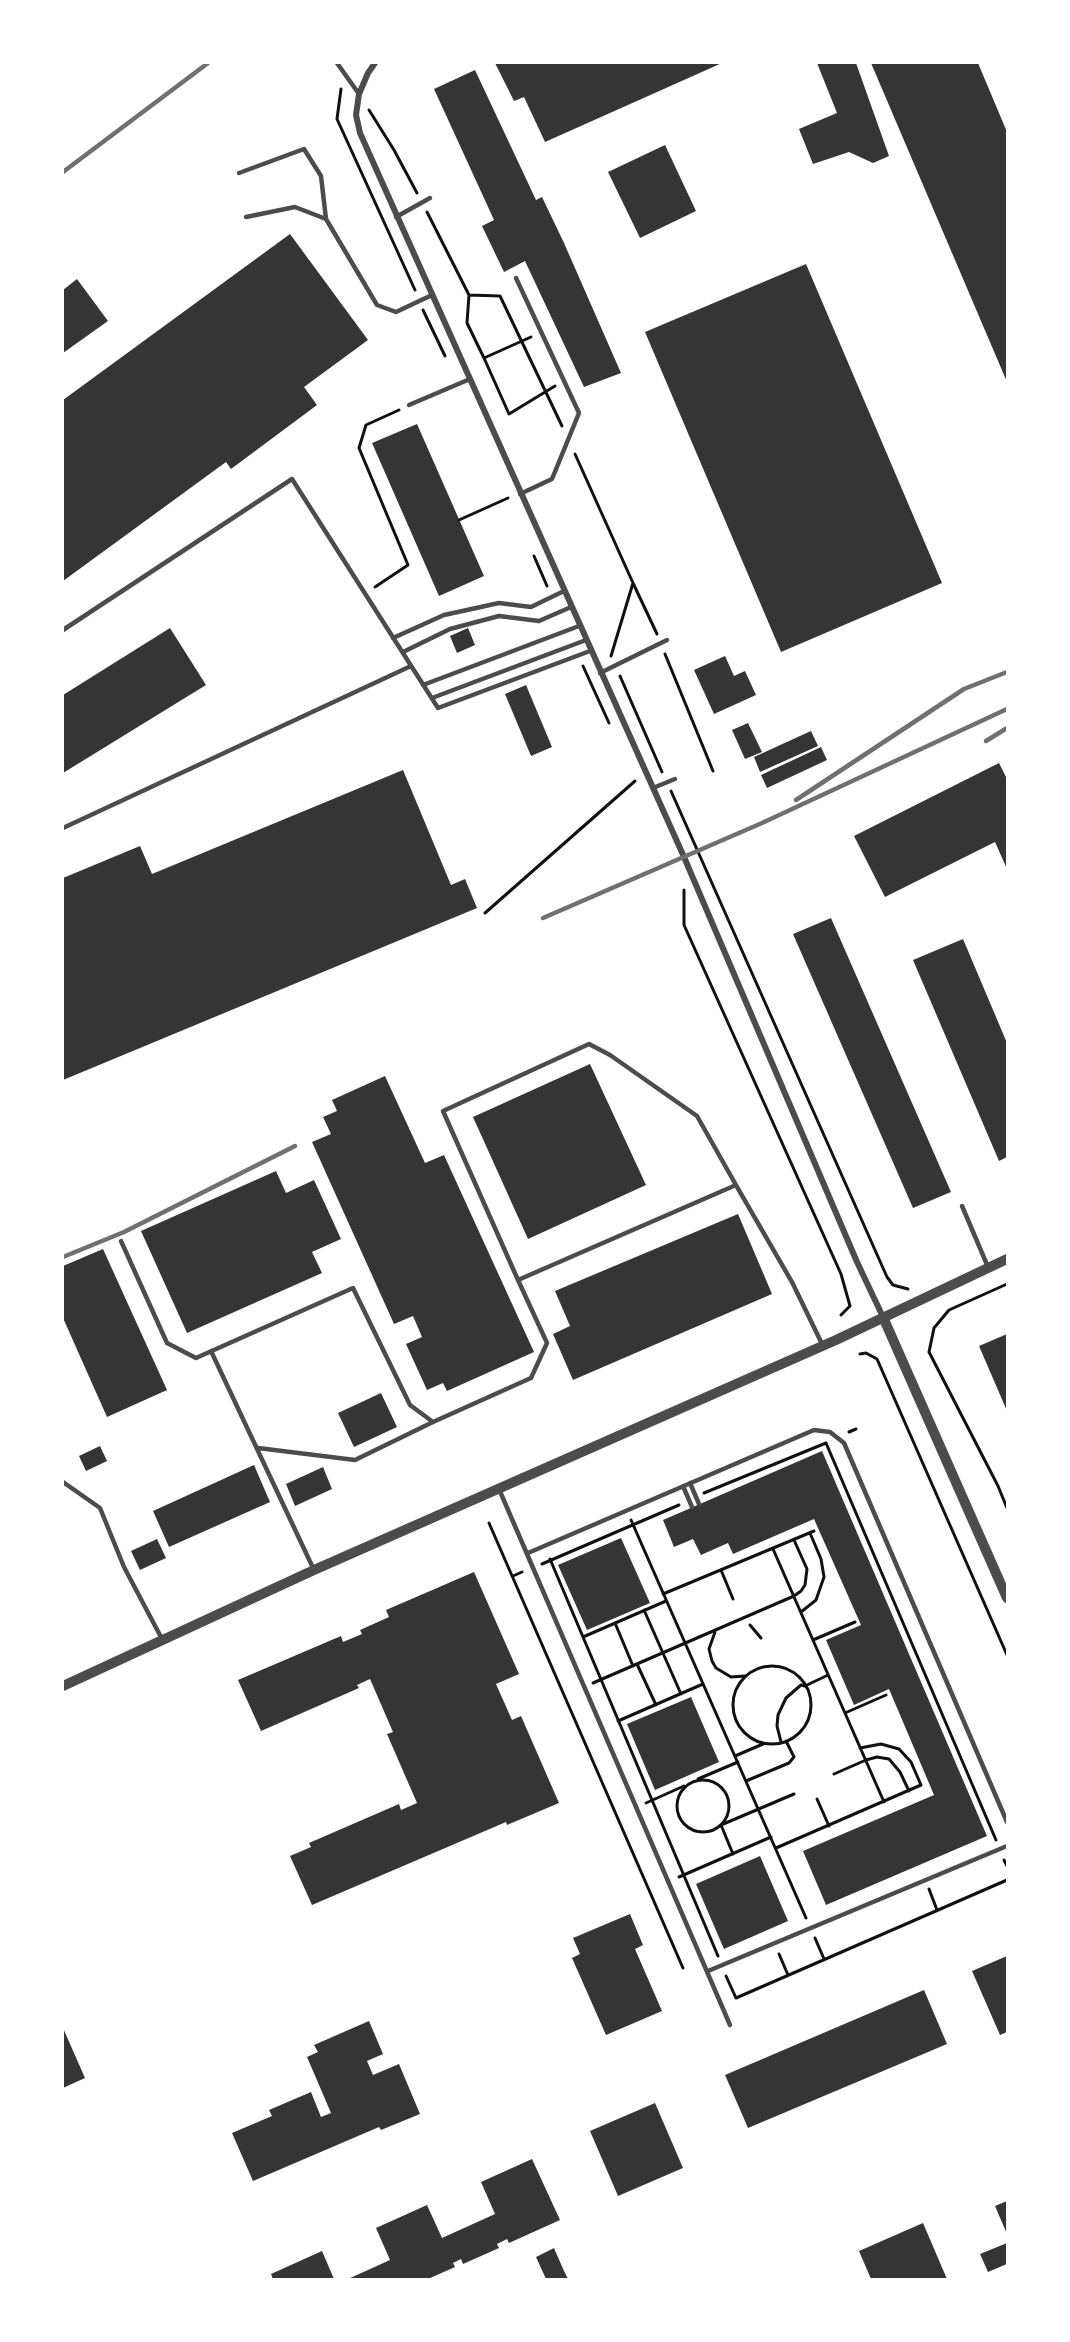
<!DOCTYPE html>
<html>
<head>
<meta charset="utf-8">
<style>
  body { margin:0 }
  #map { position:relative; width:1070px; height:2342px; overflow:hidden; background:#fff; font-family:"Noto Serif",serif }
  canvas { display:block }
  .frame { position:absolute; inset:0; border:64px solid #fff; pointer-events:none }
</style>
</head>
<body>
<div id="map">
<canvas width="1070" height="2342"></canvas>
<div class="frame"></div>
</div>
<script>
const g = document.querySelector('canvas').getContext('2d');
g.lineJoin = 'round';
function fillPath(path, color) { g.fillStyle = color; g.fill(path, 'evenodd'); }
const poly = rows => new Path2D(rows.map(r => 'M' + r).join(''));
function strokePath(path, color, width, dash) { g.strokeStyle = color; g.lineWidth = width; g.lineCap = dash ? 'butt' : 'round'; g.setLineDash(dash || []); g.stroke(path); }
const building = poly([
  [495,63,722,63,545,142,524,97,514,101],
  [817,63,856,63,889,156,873,163,849,152,813,164,799,129,837,113],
  [871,63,978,63,1007,132,1007,382],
  [475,70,536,200,542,197,564,243,621,373,584,387,525,261,504,272,482,226,494,220,434,89],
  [665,145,696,211,640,238,608,172],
  [290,234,368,340,304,387,317,405,231,469,226,462,63,581,63,400],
  [806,264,942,583,781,652,645,332],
  [77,279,108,321,63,353,63,290],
  [417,424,484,576,439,596,372,443],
  [170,628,206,685,63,773,63,695],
  [468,628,475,645,457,653,450,636],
  [725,656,734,676,745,671,756,695,714,714,694,670],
  [526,685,552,747,531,756,505,694],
  [748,723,762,752,745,759,732,730],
  [811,731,818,746,760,772,754,757],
  [821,747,827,760,767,788,761,775],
  [999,763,1007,779,1007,869,995,842,885,897,854,836],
  [403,770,451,885,465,879,477,908,63,1080,63,878,140,846,152,874],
  [831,918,951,1192,913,1208,793,934],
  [963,939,1007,1043,1007,1157,999,1161,913,960],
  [590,1064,646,1185,528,1239,473,1117],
  [385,1076,425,1163,444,1155,534,1352,447,1391,443,1383,427,1390,406,1344,422,1337,413,1316,394,1324,312,1142,331,1134,323,1117,337,1111,332,1100],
  [276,1171,286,1193,314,1180,341,1239,312,1252,322,1273,187,1333,141,1231],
  [738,1214,772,1294,573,1380,553,1334,570,1326,555,1291],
  [103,1249,167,1390,107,1417,63,1318,63,1266],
  [1007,1334,1007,1411,979,1346],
  [381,1393,397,1427,354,1447,338,1413],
  [100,1446,107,1461,86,1471,79,1456],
  [822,1451,987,1836,826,1905,803,1851,934,1795,889,1689,854,1705,826,1640,861,1625,814,1519,733,1554,728,1543,701,1555,693,1539,674,1547,663,1520],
  [254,1465,270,1502,169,1547,153,1511],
  [323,1467,332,1489,295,1506,286,1484],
  [621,1538,650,1603,587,1630,558,1565],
  [157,1539,166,1558,140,1570,131,1551],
  [474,1572,519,1674,496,1684,512,1720,521,1716,559,1803,507,1825,506,1822,312,1905,290,1856,311,1847,309,1843,399,1804,401,1810,417,1803,387,1734,393,1732,370,1679,357,1685,359,1688,261,1731,238,1680,341,1636,343,1642,362,1634,360,1630,389,1617,386,1610],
  [691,1697,719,1762,655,1790,627,1724],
  [760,1856,788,1921,724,1949,696,1884],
  [630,1914,643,1945,635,1949,662,2011,606,2035,572,1958,580,1954,573,1938],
  [1007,1956,1007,2032,1000,2035,972,1971],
  [924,1990,947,2044,748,2128,725,2075],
  [369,2021,383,2054,367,2061,373,2075,399,2064,420,2114,381,2130,379,2127,253,2181,232,2133,272,2116,269,2110,311,2092,321,2117,331,2113,307,2057,318,2052,314,2045],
  [63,2028,85,2078,63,2088],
  [655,2103,683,2168,618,2196,590,2131],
  [532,2159,560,2220,509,2243,507,2239,497,2244,499,2248,463,2264,461,2259,453,2263,455,2267,428,2279,348,2279,390,2260,376,2228,427,2205,442,2238,495,2214,481,2182],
  [1007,2201,1007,2234,995,2206],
  [923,2223,947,2279,871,2279,859,2251],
  [1007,2243,1007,2264,988,2272,980,2254],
  [554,2248,564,2271,568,2279,546,2279,536,2257],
  [322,2251,334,2279,273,2279,271,2274]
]);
const path = poly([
  [341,89,337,119,415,290],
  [369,110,394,150,417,193],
  [427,212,469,295,467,323,484,358],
  [469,295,500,296,562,426],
  [423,310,445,356],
  [531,337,484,358,509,414,555,386],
  [575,454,633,583,611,656],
  [459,520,508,498],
  [534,556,547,586],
  [633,583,657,634],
  [375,587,408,565,359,448,366,425,399,410],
  [665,654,713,771],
  [583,666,609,723],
  [620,676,662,772],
  [671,791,887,1277,893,1285,908,1289],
  [684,890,684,925,841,1274,850,1306,841,1315],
  [485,913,635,781],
  [1007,1284,949,1310,934,1328,929,1352,998,1486,1007,1508],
  [860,1354,866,1353,877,1359,1007,1655],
  [849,1432,856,1429],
  [704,1493,826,1443,996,1840],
  [631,1520,806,1918],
  [489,1523,683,1968],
  [773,1549,884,1802],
  [550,1559,718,1956],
  [542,1564,679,1505],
  [721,1570,733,1599],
  [513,1576,522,1572],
  [663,1594,814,1531],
  [644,1610,681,1694],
  [801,1612,816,1600,824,1577,821,1559,810,1533],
  [615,1623,633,1666],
  [750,1625,761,1638],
  [715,1632,709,1649,712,1661,716,1668,731,1677,745,1676],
  [583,1637,666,1601],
  [813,1640,855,1622],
  [637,1664,656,1705],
  '733 1705a39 39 0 1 1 78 0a39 39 0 1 1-78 0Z',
  [593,1683,794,1596,801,1591,805,1585,807,1569,794,1540],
  [845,1713,886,1695],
  [618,1721,703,1684],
  [781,1742,777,1726,778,1715,786,1698,801,1685,805,1686,828,1675],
  [735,1756,763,1744],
  [834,1774,866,1760,877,1757,889,1759,900,1772,909,1791],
  [698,1779,738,1762],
  '677 1806a26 26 0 1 1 52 0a26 26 0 1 1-52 0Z',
  [746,1781,789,1763,794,1757,786,1741],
  [817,1799,829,1826],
  [646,1803,684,1786],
  [776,1848,921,1785,911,1762,899,1749,881,1744,860,1748],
  [733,1854,721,1825,794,1794],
  [1004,1860,1007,1866],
  [679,1877,771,1837],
  [929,1889,937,1910],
  [815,1938,824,1959],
  [779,1954,788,1975],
  [726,1976,736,1998,1007,1880]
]);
const service = poly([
  [337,63,359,94],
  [239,173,304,149,321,176,326,219],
  [246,217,295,207,326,219,377,305,396,312,432,295],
  [396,217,430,198],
  [516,278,579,413,552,479,520,494],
  [409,405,470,379],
  [63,630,292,479,438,708,590,651],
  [393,638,444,615,499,603,531,607,564,591],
  [403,652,450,629,499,616,539,621,571,607],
  [600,673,667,640],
  [423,685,579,626],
  [432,698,586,640],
  [653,788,675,779],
  [63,828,411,666],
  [736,1185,792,1282,823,1346],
  [962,1206,988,1267],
  [121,1241,167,1343,196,1358,353,1288,410,1405,433,1422,531,1378,547,1343,518,1280,443,1111,589,1044,610,1055,697,1116,736,1185,518,1280],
  [211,1351,314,1570],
  [258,1448,355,1460,433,1422],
  [63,1482,100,1508,124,1567,162,1639],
  [690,1483,699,1504],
  [683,1486,692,1507],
  [499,1489,730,2025],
  [528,1553,814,1430,830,1432,844,1443,1007,1822],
  [708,1971,1007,1846]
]);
const minor = poly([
  [375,63,368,73,359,94,356,115,360,133,684,857,857,1262,883,1317]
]);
const tertiary = poly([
  [883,1317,1007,1598],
  [63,1686,314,1570,836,1340,1007,1259]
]);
const rail = poly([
  [63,172,208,63],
  [986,741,1007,728],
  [796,800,964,689,1007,672],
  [543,918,762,823,1007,709],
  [63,1257,124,1232,295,1146]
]);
fillPath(building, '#353535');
strokePath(path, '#111', 3);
strokePath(service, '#4c4c4c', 4.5);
strokePath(minor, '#4c4c4c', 6);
strokePath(tertiary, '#4c4c4c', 10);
strokePath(rail, '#707070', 4.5);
</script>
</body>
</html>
